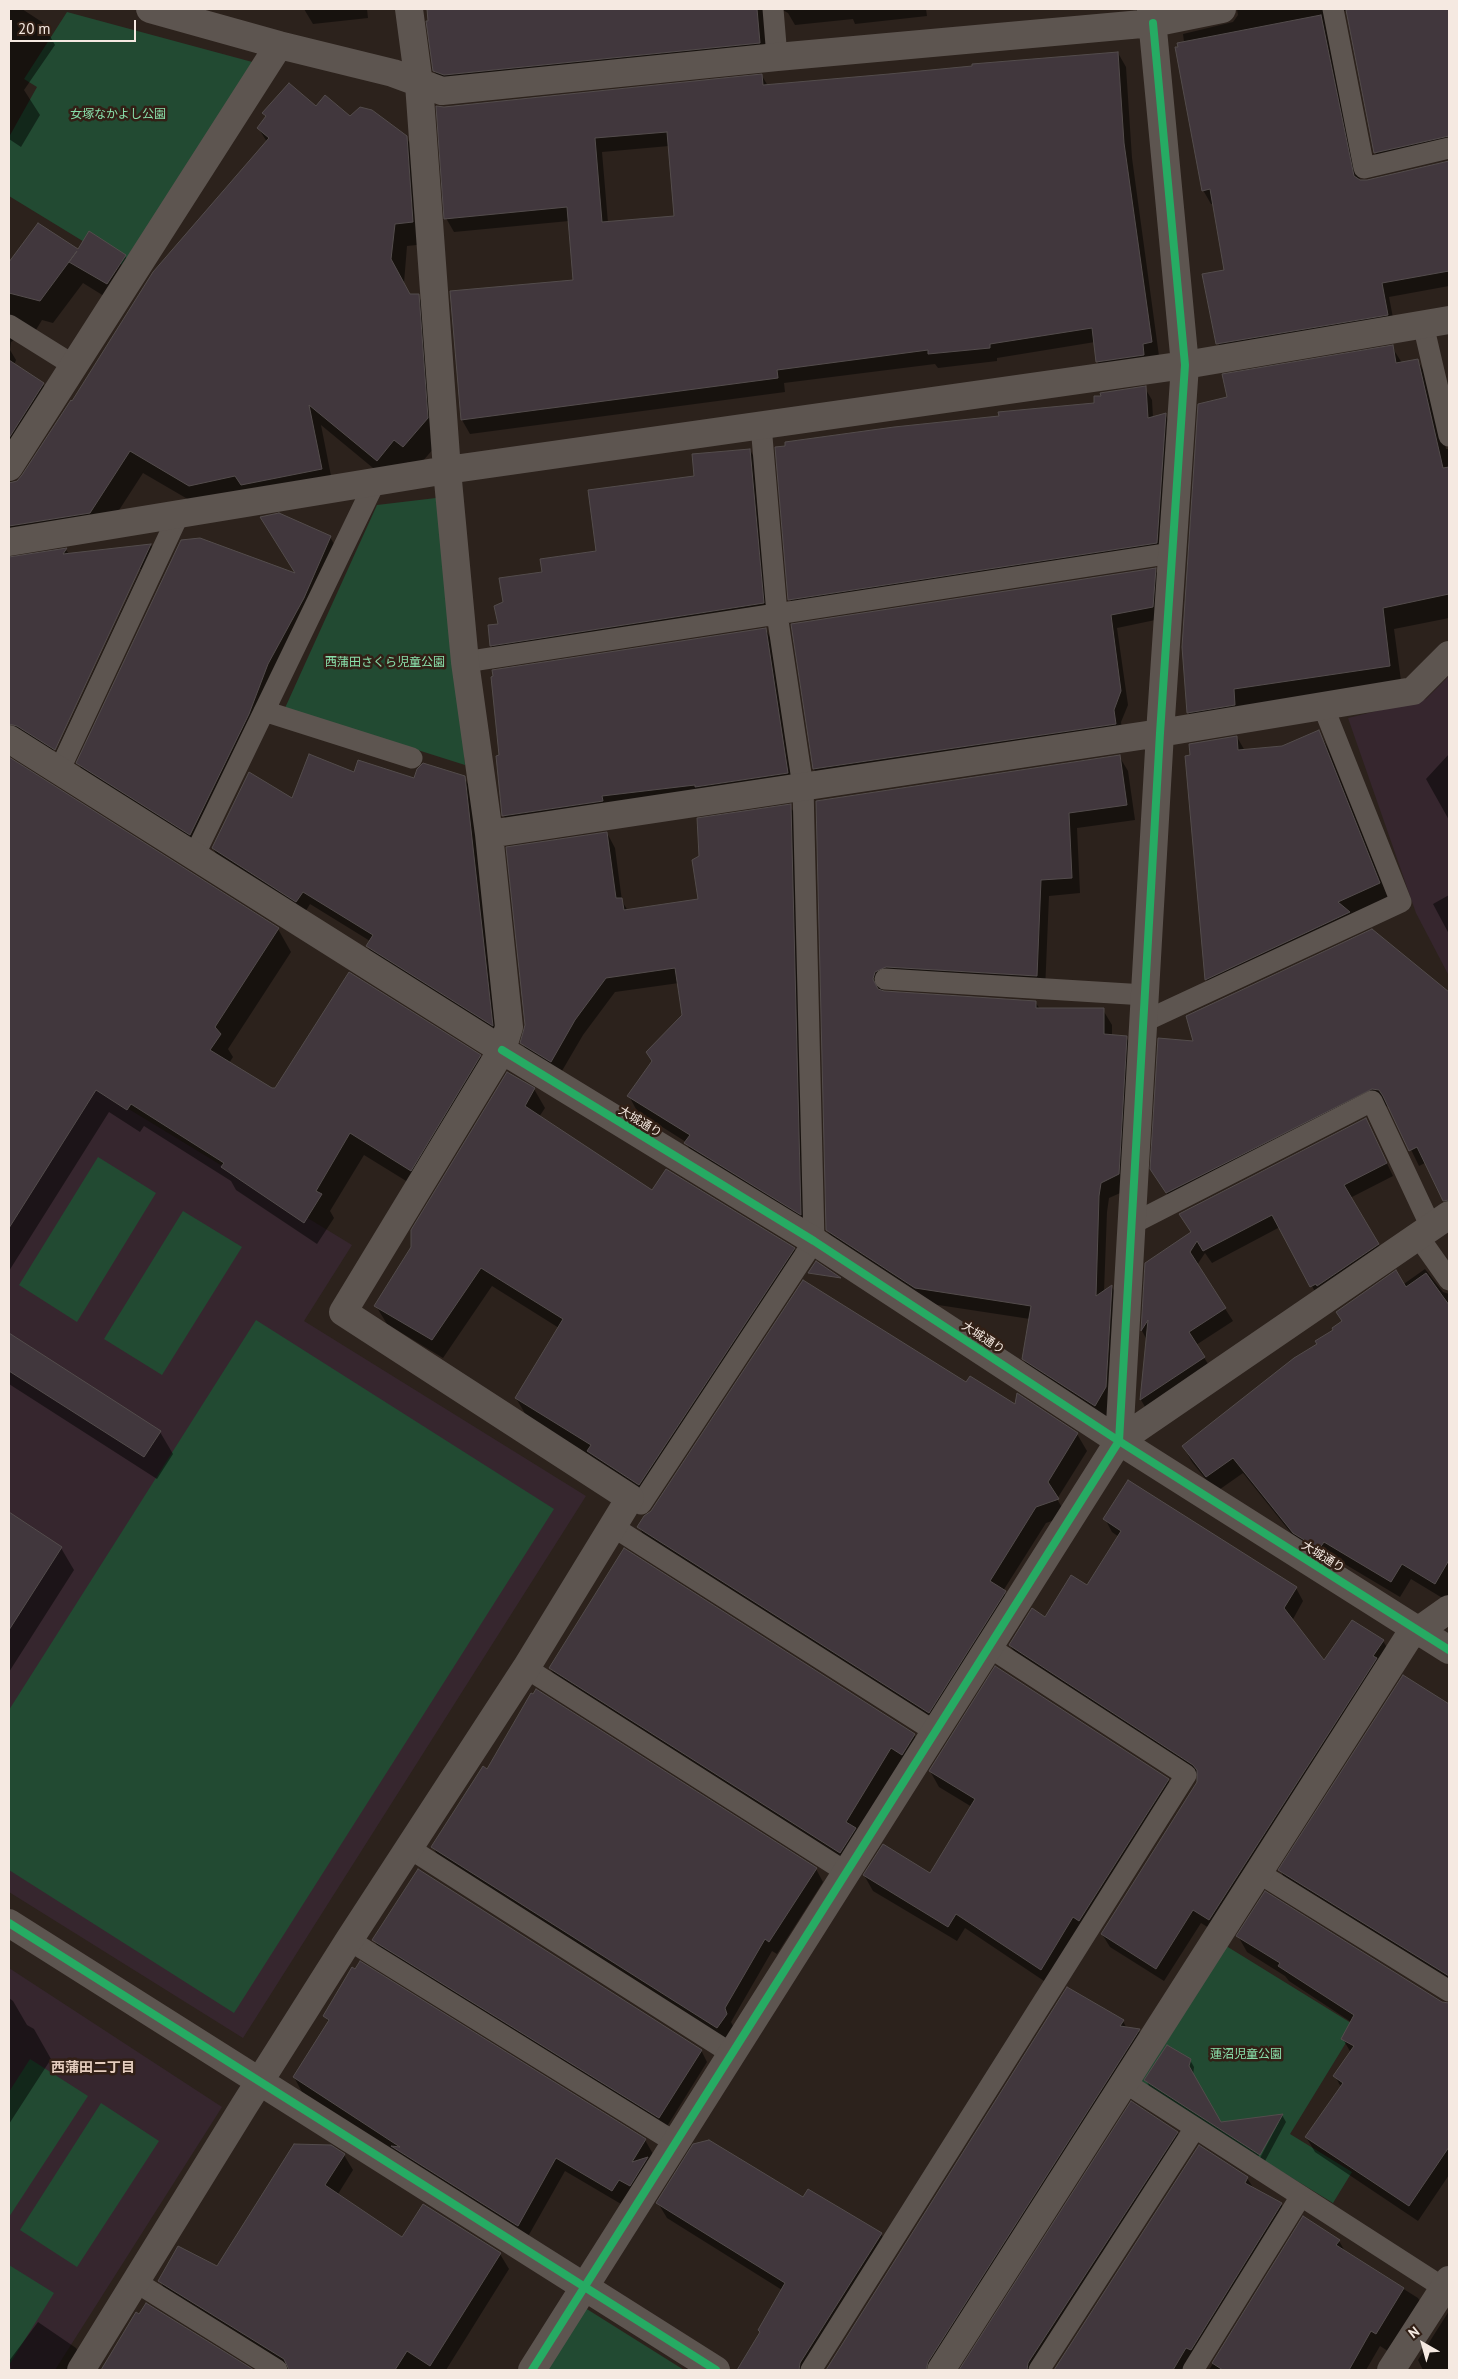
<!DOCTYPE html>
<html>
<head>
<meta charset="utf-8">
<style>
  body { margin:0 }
  #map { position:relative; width:1458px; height:2379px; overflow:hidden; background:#2c221c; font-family:"PT Sans",sans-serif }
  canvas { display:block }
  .frame { position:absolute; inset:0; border:10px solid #f5e9e1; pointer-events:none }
  .north { position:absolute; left:1398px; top:2319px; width:50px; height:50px; -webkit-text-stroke:4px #322016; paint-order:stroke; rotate:322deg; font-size:14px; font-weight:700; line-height:20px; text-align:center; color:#f5e9e1 }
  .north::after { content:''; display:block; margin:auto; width:18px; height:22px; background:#f5e9e1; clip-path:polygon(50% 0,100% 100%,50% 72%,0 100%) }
  .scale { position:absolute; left:10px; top:20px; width:126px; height:22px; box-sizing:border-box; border:2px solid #f5e9e1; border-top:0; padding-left:6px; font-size:15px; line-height:18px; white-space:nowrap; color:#f5e9e1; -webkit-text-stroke:4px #322016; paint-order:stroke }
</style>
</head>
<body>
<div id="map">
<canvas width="1458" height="2379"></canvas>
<div class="frame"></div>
<div class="north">N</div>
<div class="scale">20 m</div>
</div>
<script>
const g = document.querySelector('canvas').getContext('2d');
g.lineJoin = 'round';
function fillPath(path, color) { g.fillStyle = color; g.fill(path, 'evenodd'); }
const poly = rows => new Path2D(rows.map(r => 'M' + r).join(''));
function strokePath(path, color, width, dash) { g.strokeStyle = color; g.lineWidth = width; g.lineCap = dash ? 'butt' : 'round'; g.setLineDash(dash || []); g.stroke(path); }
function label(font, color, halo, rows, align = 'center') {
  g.font = font + ' "PT Sans","Noto Sans JP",sans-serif'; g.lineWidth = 5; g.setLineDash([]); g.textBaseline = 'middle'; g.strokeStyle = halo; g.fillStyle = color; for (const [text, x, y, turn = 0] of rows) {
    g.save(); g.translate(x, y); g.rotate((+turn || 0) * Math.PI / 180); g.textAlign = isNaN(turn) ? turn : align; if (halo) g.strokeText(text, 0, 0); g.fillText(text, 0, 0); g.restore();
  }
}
const education = poly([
  [1449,676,1449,976,1416,913,1348,718,1426,699],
  [9,982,74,1023,50,1061,352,1245,304,1321,586,1496,243,2038,9,1892],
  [9,1968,222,2107,55,2370,9,2370]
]);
const green = poly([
  [67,12,256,63,122,265,9,196,9,137,37,87,24,79],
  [436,498,447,506,465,765,285,708,377,505],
  [98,1157,156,1193,77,1322,19,1285],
  [183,1211,242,1247,162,1375,104,1339],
  [256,1320,554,1509,234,2013,9,1870,9,1710],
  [1223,1944,1351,2023,1347,2041,1290,2134,1352,2172,1333,2203,1137,2083],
  [30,2059,88,2096,9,2217,9,2092],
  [101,2103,159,2141,77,2267,20,2230],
  [9,2265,54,2293,9,2365],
  [582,2306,684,2370,541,2370]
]);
const shadow = poly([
  [9,9,22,9,42,22,55,45,24,90,40,115,21,147,9,139],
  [304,9,367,9,368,18,313,24],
  [429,9,926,9,927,16,855,24,853,19,795,25,788,13,781,9,767,56,442,84,434,71],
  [1237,9,1449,9,1449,152,1383,166,1375,152,1347,11,1339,10,1328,26,1360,181,1367,181,1449,161,1449,286,1389,297,1395,328,1226,357,1218,343,1225,271,1214,204,1211,204,1203,190,1183,34,1233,22,1238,15],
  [1118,53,1126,67,1132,158,1159,356,1105,375,1097,361,1095,342,997,358,997,361,938,368,935,364,784,383,785,392,470,434,462,420,451,292,574,281,569,221,454,232,446,218,444,108,762,76,768,86],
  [669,146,676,217,608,223,602,152],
  [316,108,406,137,420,160,426,244,407,246,404,283,410,296,418,295,431,318,440,441,416,469,408,462,390,482,321,425,334,491,203,508,143,473,103,535,12,552,9,557,9,484,16,482,23,476,73,402,267,142,259,129,267,118,264,113],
  [38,225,78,251,125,256,138,278,120,306,83,283,53,323,42,320,31,338,22,335,11,342,10,350,16,360,14,365,43,384,56,406,9,481,9,264],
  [1392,347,1402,363,1418,361,1430,382,1446,449,1449,449,1449,618,1394,629,1402,688,1201,734,1188,712],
  [1145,388,1152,400,1153,418,1165,414,1172,426,1164,555,797,611,790,599,1000,417,1095,404],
  [750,450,758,464,771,617,499,659,491,645,499,626,504,603,543,573,598,552,695,478],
  [330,537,337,549,197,846,85,775,78,763,297,576],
  [151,545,164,567,68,771,9,753,9,558,66,550,69,554],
  [138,569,141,569,54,756,51,755],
  [1155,570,1162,582,1160,619,1117,628,1128,705,1121,722,1123,736,822,782,814,769,793,625],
  [766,630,774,644,796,787,512,830,504,816,497,757],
  [1319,732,1328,748,1389,900,1215,996,1206,979,1237,737,1245,751,1282,747],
  [1449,754,1449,820,1426,779],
  [1119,756,1128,771,1135,820,1077,828,1080,893,1049,896,1045,991,883,987,882,991,1035,1002,1040,1009,1103,1010,1112,1025,1112,1036,1126,1037,1135,1052,1127,1190,1109,1198,1107,1212,1104,1292,1112,1287,1120,1302,1115,1403,1104,1421,1032,1374,1023,1359,1030,1319,925,1303,837,1246,827,1230,817,802],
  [9,759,278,929,291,952,228,1049,233,1057,229,1063,272,1090,480,1056,493,1079,424,1192,364,1155,330,1211,334,1218,317,1244,236,1190,231,1181,144,1126,140,1132,109,1112,9,1271],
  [355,774,415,779,464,777,472,791,499,1037,375,959,367,946,370,941,310,904,304,914,220,861,213,848,292,800],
  [790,806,799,821,809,1228,694,1158,686,1142,637,1111,629,1096,683,1015,679,983,615,992,583,1035,559,1076,531,1058,522,1043,607,833,615,848,622,901,628,911,699,900],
  [1449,895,1449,934,1433,904],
  [1371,931,1449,994,1449,1210,1425,1163,1419,1166,1391,1109,1383,1104,1176,1207,1161,1185,1195,1043],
  [534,1089,545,1108,539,1117,652,1191,794,1248,805,1267,650,1503,599,1470,591,1456,527,1417,516,1398,559,1328,492,1286,443,1358,387,1324,376,1306],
  [1366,1120,1393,1176,1350,1198,1386,1257,1319,1299,1280,1227,1212,1263,1205,1253,1197,1265,1233,1321,1196,1345,1212,1370,1148,1412,1141,1400,1147,1340,1142,1331,1146,1264],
  [1425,1269,1443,1292,1449,1294,1449,1602,1411,1579,1400,1597,1333,1557,1328,1564,1303,1548,1243,1473,1216,1492,1192,1462,1183,1446,1319,1344],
  [9,1335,160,1432,173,1454,157,1479,9,1384],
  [966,1384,1077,1434,1087,1451,1057,1499,1067,1516,1046,1523,1003,1591,1014,1609,939,1729,648,1544,639,1527],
  [9,1514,61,1548,74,1570,9,1672],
  [1105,1519,1296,1588,1303,1601,1292,1621,1325,1663,1383,1641,1391,1654,1217,1933,1201,1923,1164,1981,1110,1947,1102,1934,1198,1782,1198,1775,1018,1658,1010,1645,1088,1587,1119,1537,1112,1532],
  [624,1550,914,1735,923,1749,910,1768,900,1762,857,1832,848,1867,558,1682,550,1668],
  [1403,1677,1449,1705,1449,1985,1289,1886,1280,1870],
  [488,1771,816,1869,823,1882,777,1954,772,1951,731,2022,734,2028,725,2040,440,1860,433,1847],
  [930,1771,1168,1780,1177,1795,1050,1985,965,1928,957,1941,873,1891,864,1875,930,1875,972,1807,939,1787],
  [1238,1936,1449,2005,1449,2175,1418,2221,1315,2152,1306,2137,1341,2087,1335,2076,1351,2053,1343,2039,1351,2022,1289,1981,1285,1976,1247,1952],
  [374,1940,701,2050,707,2062,666,2128,380,1951],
  [1067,1989,1123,2021,1127,2029,1139,2031,1148,2046,941,2370,827,2370],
  [9,1998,13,2001,27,2025,34,2029,51,2059,9,2124],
  [325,2016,645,2140,653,2154,621,2204,565,2171,526,2240,302,2092,294,2077,329,2023],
  [1190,2060,1194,2067,1193,2075,1221,2124,1282,2115,1286,2122,1265,2161,1260,2158,1279,2122,1277,2122,1258,2157,1150,2088,1146,2080],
  [1131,2103,1177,2132,1186,2148,1043,2370,961,2370],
  [1199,2147,1247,2178,1254,2189,1281,2204,1290,2219,1196,2370,1055,2370],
  [344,2155,353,2170,338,2194,403,2239,500,2254,509,2269,446,2370,287,2370,169,2297,160,2281,218,2267],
  [809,2191,881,2234,890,2250,814,2370,743,2370,741,2367,761,2333,782,2290,667,2218,658,2203,804,2199],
  [1304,2218,1339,2241,1346,2253,1418,2298,1427,2314,1399,2358,1380,2346,1366,2370,1209,2370],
  [146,2305,251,2370,101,2370],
  [1449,2311,1449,2370,1423,2370,1418,2360],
  [38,2322,76,2348,80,2355,71,2370,11,2370,9,2361]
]);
const building = poly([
  [427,9,757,9,760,43,444,75,433,71,426,21,428,21,427,9],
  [1351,9,1449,9,1449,136,1374,153,1346,10,1351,9],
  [1321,15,1354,176,1360,180,1367,180,1449,161,1449,271,1382,283,1388,315,1216,344,1202,274,1224,270,1210,189,1202,191,1175,47,1178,47,1177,43,1321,15],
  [1118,52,1124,143,1152,342,1143,344,1144,355,1096,362,1092,328,990,344,990,348,928,354,928,350,777,370,778,378,461,420,450,291,573,280,567,207,444,219,436,106,444,107,762,74,763,85,889,74,972,66,972,64,1118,52],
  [667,132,674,216,602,222,595,138,667,132],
  [289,83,316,106,325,95,350,116,360,107,372,110,407,136,413,222,395,224,391,259,410,294,419,294,428,418,403,447,394,440,377,461,309,405,322,469,241,485,235,476,189,486,130,451,90,513,9,526,9,483,17,481,22,475,71,400,72,401,153,272,269,138,257,128,266,116,262,113,289,83],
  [38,223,78,249,89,231,126,255,107,284,69,262,77,251,40,301,9,293,9,262,38,223],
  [1393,345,1396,363,1418,359,1443,468,1449,467,1449,594,1383,608,1390,666,1234,689,1235,705,1187,713,1182,647,1198,404,1227,397,1222,374,1393,345],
  [9,360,44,383,9,438,9,360],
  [1146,386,1148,418,1166,413,1157,543,788,600,775,447,785,446,785,442,894,427,999,416,998,412,1094,403,1094,396,1101,396,1100,393,1146,386],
  [750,449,764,603,490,646,488,625,498,624,494,606,503,602,499,578,542,572,540,559,596,551,588,490,694,476,692,454,750,449],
  [279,513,331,536,304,598,268,664,249,714,190,835,76,763,181,540,200,538,295,573,260,517,279,513],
  [151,544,55,750,17,726,9,724,9,557,67,548,63,554,151,544],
  [1156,568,1153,607,1111,615,1121,691,1114,710,1116,724,813,769,791,624,1156,568],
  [766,628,788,773,695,787,695,785,602,796,603,801,502,816,496,756,499,755,491,677,493,676,492,670,766,628],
  [1319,730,1380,883,1338,902,1350,912,1205,980,1185,756,1190,755,1189,744,1237,736,1238,750,1282,746,1319,730],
  [309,754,354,772,358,760,414,778,417,769,423,763,465,776,493,1026,366,946,373,935,303,892,296,902,212,848,249,772,292,798,309,754],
  [1120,755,1127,805,1069,813,1072,878,1041,880,1037,976,886,967,875,972,873,979,878,989,884,991,1036,1001,1036,1008,1104,1008,1104,1034,1127,1036,1119,1174,1101,1183,1099,1196,1096,1296,1112,1285,1106,1387,1095,1406,1022,1359,1031,1306,915,1288,826,1230,816,801,1120,755],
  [9,757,279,928,215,1027,221,1034,210,1050,272,1088,275,1088,349,972,481,1055,411,1171,350,1133,316,1191,322,1194,304,1223,221,1167,224,1163,131,1104,127,1110,96,1090,9,1228,9,757],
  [791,804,801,1215,684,1143,690,1135,627,1096,652,1061,646,1052,682,1015,675,968,606,978,575,1020,551,1062,520,1043,525,1025,506,847,607,832,616,898,622,898,624,910,698,899,692,860,699,856,697,818,791,804],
  [1372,929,1449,992,1449,1200,1443,1201,1417,1147,1409,1151,1383,1096,1379,1090,1372,1089,1166,1193,1150,1169,1158,1038,1193,1041,1186,1016,1372,929],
  [507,1072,535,1088,525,1106,652,1190,666,1169,795,1248,639,1485,587,1451,591,1445,515,1398,563,1319,481,1268,432,1340,374,1306,411,1247,411,1230,507,1072],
  [1366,1118,1387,1163,1344,1185,1379,1244,1317,1286,1316,1284,1310,1287,1272,1215,1203,1251,1197,1241,1190,1252,1226,1308,1189,1332,1205,1357,1140,1400,1148,1320,1141,1331,1145,1263,1191,1232,1179,1214,1366,1118],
  [816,1261,841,1278,808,1273,816,1261],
  [1396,1270,1406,1287,1426,1273,1449,1305,1449,1560,1435,1584,1402,1564,1391,1582,1324,1542,1319,1549,1293,1533,1233,1458,1206,1477,1182,1446,1294,1358,1317,1344,1315,1341,1333,1330,1332,1328,1342,1321,1336,1312,1396,1270],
  [803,1280,966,1382,970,1376,1015,1404,1017,1393,1078,1433,1048,1482,1059,1499,1036,1507,990,1581,1006,1591,929,1713,637,1527,644,1516,651,1511,803,1280],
  [9,1333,161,1431,144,1457,9,1371,9,1333],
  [1128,1480,1297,1587,1284,1608,1324,1660,1352,1620,1384,1640,1373,1656,1377,1658,1209,1920,1193,1910,1156,1969,1101,1934,1197,1782,1197,1770,1193,1765,1009,1645,1032,1608,1045,1617,1071,1575,1087,1585,1121,1531,1103,1519,1128,1480],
  [9,1512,62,1547,9,1630,9,1512],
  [624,1548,915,1734,902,1755,891,1748,846,1822,856,1828,840,1853,549,1668,624,1548],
  [995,1666,1169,1779,1079,1921,1073,1917,1041,1970,956,1914,948,1927,863,1875,883,1844,930,1873,975,1799,929,1771,995,1666],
  [1403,1675,1449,1704,1449,1976,1278,1870,1403,1675],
  [536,1689,817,1868,769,1942,765,1939,725,2008,727,2014,717,2028,431,1847,483,1766,487,1769,531,1693,533,1694,536,1689],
  [418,1869,702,2050,659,2118,372,1940,418,1869],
  [1265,1891,1442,2002,1449,2003,1449,2147,1409,2206,1305,2137,1343,2083,1333,2076,1354,2046,1341,2039,1354,2015,1278,1966,1280,1963,1236,1936,1265,1891],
  [360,1961,646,2139,632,2162,648,2157,630,2186,619,2180,612,2191,556,2158,518,2226,391,2146,400,2147,293,2077,329,2020,323,2016,352,1967,355,1969,360,1961],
  [1067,1987,1124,2020,1120,2026,1140,2029,928,2362,926,2370,826,2370,1067,1987],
  [1167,2045,1191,2059,1189,2066,1221,2122,1283,2114,1260,2155,1144,2080,1167,2045],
  [1131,2101,1178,2132,1028,2363,1027,2370,959,2370,1131,2101],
  [709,2140,803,2197,808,2189,882,2233,800,2363,799,2370,737,2370,760,2332,758,2330,785,2283,656,2203,693,2144,709,2140],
  [294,2144,331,2145,345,2154,325,2185,402,2237,423,2204,501,2253,430,2366,407,2351,395,2370,289,2370,284,2359,158,2281,178,2246,217,2266,294,2144],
  [1199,2145,1248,2177,1245,2183,1282,2203,1191,2350,1186,2348,1173,2370,1054,2370,1199,2145],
  [1303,2216,1340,2240,1336,2245,1404,2288,1376,2334,1371,2331,1349,2370,1223,2370,1212,2363,1303,2216],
  [146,2303,254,2370,101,2370,136,2312,139,2314,146,2303]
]);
const service = poly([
  [773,9,777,57],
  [1333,9,1364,168,1449,148],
  [1423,324,1449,436],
  [9,325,73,365],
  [465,662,1172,553],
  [264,711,412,758],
  [59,771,179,514],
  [194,856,375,482],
  [885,979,1145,995],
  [1143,1022,1401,902,1323,706],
  [1132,1224,1372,1101,1431,1227],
  [1418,1236,1449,1280],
  [630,1498,641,1504,814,1241,803,787,777,614,761,425],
  [612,1526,934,1731],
  [526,1668,846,1872],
  [409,1848,732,2054],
  [1259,1873,1449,1991],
  [349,1940,676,2143],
  [1124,2082,1444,2288],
  [136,2282,277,2370],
  [811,2370,1186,1775,989,1647],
  [1039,2370,1195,2128],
  [1193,2370,1301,2196]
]);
const minor = poly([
  [150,9,279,45,393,73,442,91,777,57,1153,23,1222,9],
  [9,467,279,45],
  [9,542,447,470,1185,365,1449,320],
  [9,739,502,1050,814,1241,1119,1441,1449,1650],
  [489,834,1160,733,1413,691,1449,655],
  [1119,1441,1449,1215],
  [9,1923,716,2370],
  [81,2370,244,2106,349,1940,526,1668,630,1498,343,1312,502,1050,509,1027,489,834,465,662,447,470,419,84,409,9],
  [532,2370,1119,1441,1160,733,1185,365,1151,9],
  [941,2370,1408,1638,1449,1609]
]);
const tertiary = poly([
  [1391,2370,1449,2280]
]);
const cycleway = poly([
  [502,1050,814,1241,1119,1441,1449,1650],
  [9,1923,716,2370],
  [532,2370,1119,1441,1160,733,1185,365,1153,23]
]);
const parkNames = [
  ["女塚なかよし公園",118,115],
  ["西蒲田さくら児童公園",385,663],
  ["蓮沼児童公園",1246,2055]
];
const streetNames = [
  ["大城通り",640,1122,31],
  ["大城通り",983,1338,33],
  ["大城通り",1323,1557,32]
];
const neighbourhoodNames = [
  ["西蒲田二丁目",93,2068]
];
fillPath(education, '#36262e');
fillPath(green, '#224a32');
fillPath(shadow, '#0007');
fillPath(building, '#41373d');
strokePath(building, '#534c4c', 1);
strokePath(service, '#5d5550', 21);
strokePath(minor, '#5d5550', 28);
strokePath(tertiary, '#5d5550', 28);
strokePath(cycleway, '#26ab63', 8);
label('12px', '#89e0ab', '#322016', parkNames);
label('12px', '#f5e9e1', '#322016', streetNames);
label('bold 14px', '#e4ccbe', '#322016', neighbourhoodNames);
</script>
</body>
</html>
